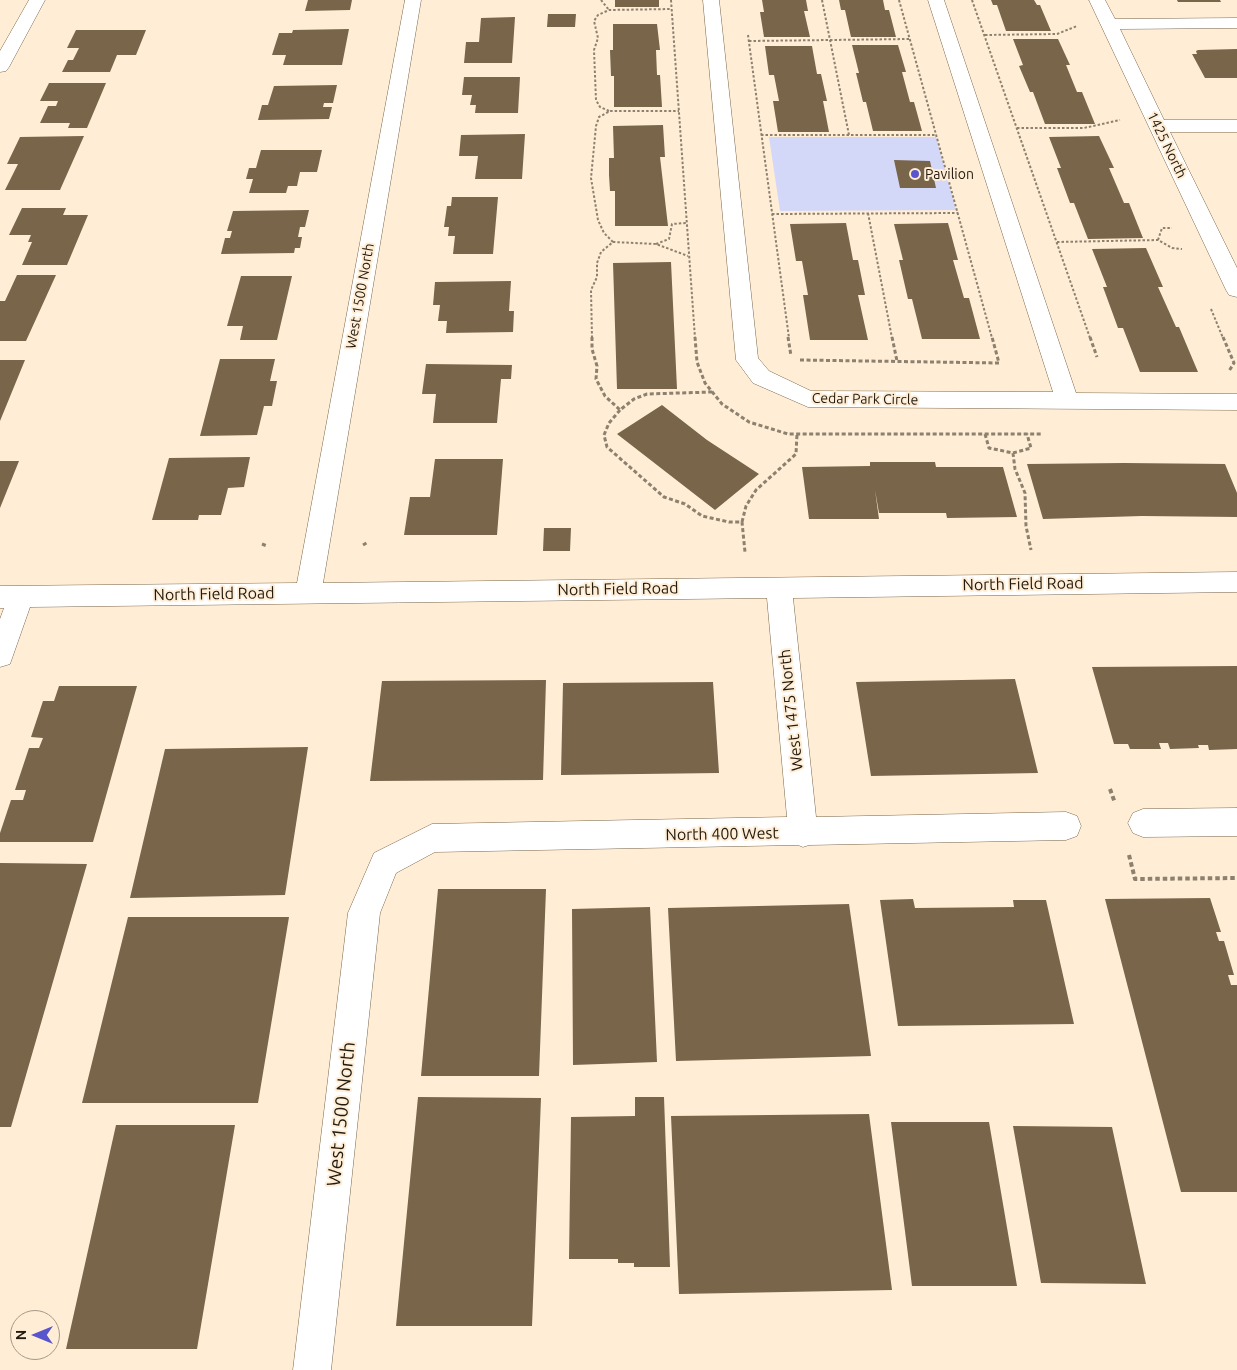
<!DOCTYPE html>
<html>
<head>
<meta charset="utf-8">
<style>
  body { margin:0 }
  #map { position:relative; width:1237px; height:1370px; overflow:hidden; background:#ffedd5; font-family:Ubuntu,sans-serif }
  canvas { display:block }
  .north { position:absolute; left:10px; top:1310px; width:50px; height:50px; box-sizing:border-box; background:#ffedd5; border:1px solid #a69986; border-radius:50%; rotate:270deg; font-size:14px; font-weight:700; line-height:20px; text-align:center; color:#211a0f }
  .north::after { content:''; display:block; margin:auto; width:18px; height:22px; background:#5955cd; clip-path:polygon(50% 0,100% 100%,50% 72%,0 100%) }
</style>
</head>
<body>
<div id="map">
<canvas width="1237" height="1370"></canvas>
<div class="north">N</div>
</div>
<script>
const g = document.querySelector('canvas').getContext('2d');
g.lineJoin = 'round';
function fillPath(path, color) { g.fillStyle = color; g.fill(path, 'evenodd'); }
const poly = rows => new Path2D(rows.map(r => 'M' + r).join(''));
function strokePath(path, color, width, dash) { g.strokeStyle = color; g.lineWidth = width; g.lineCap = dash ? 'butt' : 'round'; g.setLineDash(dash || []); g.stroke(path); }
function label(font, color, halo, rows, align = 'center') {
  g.font = font + ' Ubuntu,sans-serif'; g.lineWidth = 4; g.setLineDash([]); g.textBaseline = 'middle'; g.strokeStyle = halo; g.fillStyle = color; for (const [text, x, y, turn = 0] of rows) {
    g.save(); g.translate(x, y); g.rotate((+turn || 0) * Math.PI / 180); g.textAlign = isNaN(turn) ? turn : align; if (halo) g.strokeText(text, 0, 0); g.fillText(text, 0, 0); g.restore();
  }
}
const green = poly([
  [769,137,936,137,956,210,780,211]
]);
const building = poly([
  [308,0,352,0,350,10,305,11],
  [615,0,659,0,659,7,615,7],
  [762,0,806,0,808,11,804,11,810,37,764,37,760,12,764,12],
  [839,0,883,0,885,10,889,10,896,37,851,37,845,10,841,10],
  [991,0,1034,0,1037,5,1040,5,1051,31,1006,31,997,5,993,5],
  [1177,0,1220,0,1221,2,1178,2],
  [548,14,576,14,575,27,547,27],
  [515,17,512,63,464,63,466,42,479,42,481,18],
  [613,24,657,24,660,50,656,50,657,75,660,75,662,107,614,107,614,76,611,76,610,50,613,50],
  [349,29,342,65,283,65,286,55,272,55,279,33,292,33,293,30],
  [76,30,146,30,136,55,117,55,110,72,62,72,68,60,73,60,79,48,67,48],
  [1013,39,1058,39,1070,65,1066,65,1077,92,1082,92,1095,124,1045,124,1033,92,1030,92,1019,66,1023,65],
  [852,45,898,45,906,72,902,72,910,102,914,102,922,131,873,131,866,102,863,102,856,73,859,73],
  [765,46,812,46,817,74,821,74,827,101,823,101,829,132,778,132,773,101,779,101,774,75,769,75],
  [1237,49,1237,78,1205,78,1192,54,1197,54,1196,51,1198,50],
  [464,77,520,77,518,113,475,113,476,105,470,105,472,95,462,95],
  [49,83,106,83,87,128,68,128,70,123,40,123,48,106,56,106,58,101,40,101],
  [337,85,333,103,324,103,323,107,332,107,329,119,258,120,262,105,268,105,274,86],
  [663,125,665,157,660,157,668,226,615,226,615,191,610,191,609,175,609,158,614,158,613,126],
  [525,134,522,179,475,179,478,156,459,156,461,135],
  [84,136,60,190,5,190,18,164,7,164,20,137],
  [1099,136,1114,168,1109,168,1124,203,1129,203,1143,238,1088,239,1074,203,1070,203,1057,168,1061,168,1049,137],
  [261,150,322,150,317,172,300,172,297,186,288,186,286,193,249,193,253,179,246,179,249,168,256,168],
  [894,160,930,161,936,188,900,188],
  [452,197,498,197,493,254,453,254,455,236,448,236,449,227,444,227,447,206,451,206],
  [22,208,66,208,63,215,88,215,67,265,22,265,32,242,28,242,31,235,9,235],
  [309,210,305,227,300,227,298,237,302,237,300,248,295,248,294,253,221,254,225,238,230,238,232,231,227,231,233,211],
  [846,223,853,260,858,260,865,295,858,295,868,340,810,340,803,295,808,295,802,261,796,261,790,224],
  [948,223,958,260,953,260,964,298,969,298,980,339,922,339,912,299,908,299,899,260,903,260,894,224],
  [1146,248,1163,287,1158,287,1176,327,1179,327,1198,372,1140,372,1123,328,1118,328,1103,287,1107,287,1092,249],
  [671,262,677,389,617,389,613,263],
  [17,275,56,275,26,341,0,341,0,301,5,301],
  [241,276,292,276,277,340,240,340,243,326,227,326],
  [511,281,509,311,514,311,513,332,446,333,447,321,438,321,440,305,433,305,435,282],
  [220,359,275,359,270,381,277,381,272,406,264,406,257,435,200,436],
  [0,360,25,360,0,421],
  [426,364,512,365,511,379,501,379,497,423,433,423,436,394,422,394],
  [662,405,707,440,759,474,715,510,617,434],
  [250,457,244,487,228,488,221,515,199,515,198,520,152,520,169,458],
  [435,459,503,459,497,535,404,535,410,497,430,497],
  [0,461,19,461,0,508],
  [870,462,935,462,936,467,1003,467,1017,517,947,518,946,513,879,513,875,490,879,519,809,519,802,467,870,466],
  [1124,463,1225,464,1237,493,1237,517,1142,516,1043,519,1027,464],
  [544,528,571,528,570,551,543,551],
  [1237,666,1237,749,1209,750,1208,745,1198,745,1199,748,1170,749,1168,743,1159,743,1161,749,1130,749,1128,744,1114,744,1092,667],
  [1015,679,1038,773,871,776,856,682],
  [546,680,543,780,370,781,382,681],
  [713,682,719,773,561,775,563,683],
  [59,686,137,686,93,842,0,842,0,833,11,800,23,800,26,790,15,790,29,748,39,748,43,738,31,737,43,701,54,701],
  [308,747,285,895,130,898,165,749],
  [0,863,87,864,11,1127,0,1127],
  [438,889,546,889,539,1076,421,1076],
  [1210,898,1221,932,1216,932,1219,941,1224,941,1234,975,1228,975,1231,985,1237,985,1237,1192,1181,1192,1105,899],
  [913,899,915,908,1014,907,1013,900,1046,900,1074,1024,898,1026,880,900],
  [849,904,871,1056,676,1061,668,908],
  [650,907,657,1062,573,1065,572,909],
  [128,917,289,917,258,1103,82,1103],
  [418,1097,541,1098,532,1326,396,1326],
  [635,1097,664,1097,670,1267,634,1267,634,1263,618,1263,618,1259,569,1259,571,1117,635,1116],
  [869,1114,892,1290,679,1294,671,1116],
  [891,1122,989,1122,1017,1286,912,1286],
  [116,1125,235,1125,197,1349,66,1349],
  [1013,1126,1112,1127,1146,1284,1041,1283]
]);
const pathFar2 = poly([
  [601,0,609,10],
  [671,0,695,338],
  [822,0,849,135],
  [899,0,992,338],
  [972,0,1090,338],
  [748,35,789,338],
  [985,35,1057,34,1077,26],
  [749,41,910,39],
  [609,111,600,107,596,100,594,50,598,38,594,21,598,15,609,10,671,9],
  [1017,128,1084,128,1120,120],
  [761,135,936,135],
  [868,213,892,338],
  [772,214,958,213],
  [1158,240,1162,228,1172,228],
  [613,242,604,233,598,220,591,178,596,126,599,117,610,111,679,111],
  [1057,242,1158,240,1172,248,1182,249],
  [656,244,669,239,672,224,686,223],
  [1211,309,1223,338],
  [592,338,591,290,597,277,597,263,601,252,613,242,656,244,688,256]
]);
const pathFar1 = poly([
  [592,337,592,349,597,366,596,379,605,396,620,410,634,399,647,394,712,392],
  [695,337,697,362,705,383,722,404,749,422,788,434,1042,434],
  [788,337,791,356],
  [892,337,897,361],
  [1090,337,1097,357],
  [1223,337,1234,363,1229,371],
  [800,360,999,363,992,337],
  [620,410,609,423,604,435,607,447,664,497,685,504,702,516,729,522,742,522,745,552],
  [985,434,989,448,1013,453,1015,469,1025,493,1026,526,1031,550],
  [1013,453,1031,448,1027,434],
  [742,522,746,506,756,490,796,454,797,434],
  [262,544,267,546],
  [363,545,368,542]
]);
const path = poly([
  [1110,789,1115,803],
  [1129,855,1135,879,1237,878]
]);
const minor = poly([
  [29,0,45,0,9,67,6,71,0,72,0,51,29,0],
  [405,0,421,0,323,583,1237,572,1237,592,793,598,816,817,1066,812,1077,816,1081,826,1077,836,1066,840,809,845,803,847,798,845,435,852,396,873,380,913,331,1370,293,1370,348,913,374,853,432,824,787,817,767,598,30,607,10,664,0,667,0,619,4,608,0,608,0,586,297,583,405,0],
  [703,0,719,0,758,358,769,371,811,391,1053,392,928,0,944,0,1076,393,1237,394,1237,410,808,407,753,383,736,360,703,0],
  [1089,0,1105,0,1115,19,1237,18,1237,28,1120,29,1164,120,1237,120,1237,132,1170,132,1237,268,1237,297,1229,295,1226,290,1089,0],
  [1237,808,1237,836,1143,837,1133,833,1128,823,1133,813,1143,809,1237,808]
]);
const markers = [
  [915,174,5,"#5955cd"]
];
const farStreetnames = [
  ["1425 North",1167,145,64],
  ["West 1500 North",360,296,-80],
  ["Cedar Park Circle",865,399,1]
];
const farPoinames = [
  ["Pavilion",925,174]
];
const streetNames = [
  ["North Field Road",1023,584,-1],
  ["North Field Road",618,589,-1],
  ["North Field Road",214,594,-1],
  ["West 1475 North",791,710,-96],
  ["North 400 West",722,834,-1]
];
const nearStreetnames = [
  ["West 1500 North",341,1114,-84]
];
fillPath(green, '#d4d8f8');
fillPath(building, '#78654a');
strokePath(minor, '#7a674c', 1);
strokePath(pathFar2, '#8c806f', 2, [2.5, 2]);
strokePath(pathFar1, '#8c806f', 3, [4, 2.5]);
strokePath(path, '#8c806f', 4, [4.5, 3]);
fillPath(minor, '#fff');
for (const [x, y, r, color] of markers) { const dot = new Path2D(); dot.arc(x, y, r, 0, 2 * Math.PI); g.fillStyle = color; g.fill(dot); strokePath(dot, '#ffedd5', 2); }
label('14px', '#211a0f', '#ffedd5', farStreetnames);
label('14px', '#211a0f', '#ffedd5', farPoinames, 'left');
label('16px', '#211a0f', '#ffedd5', streetNames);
label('19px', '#211a0f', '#ffedd5', nearStreetnames);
</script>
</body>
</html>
